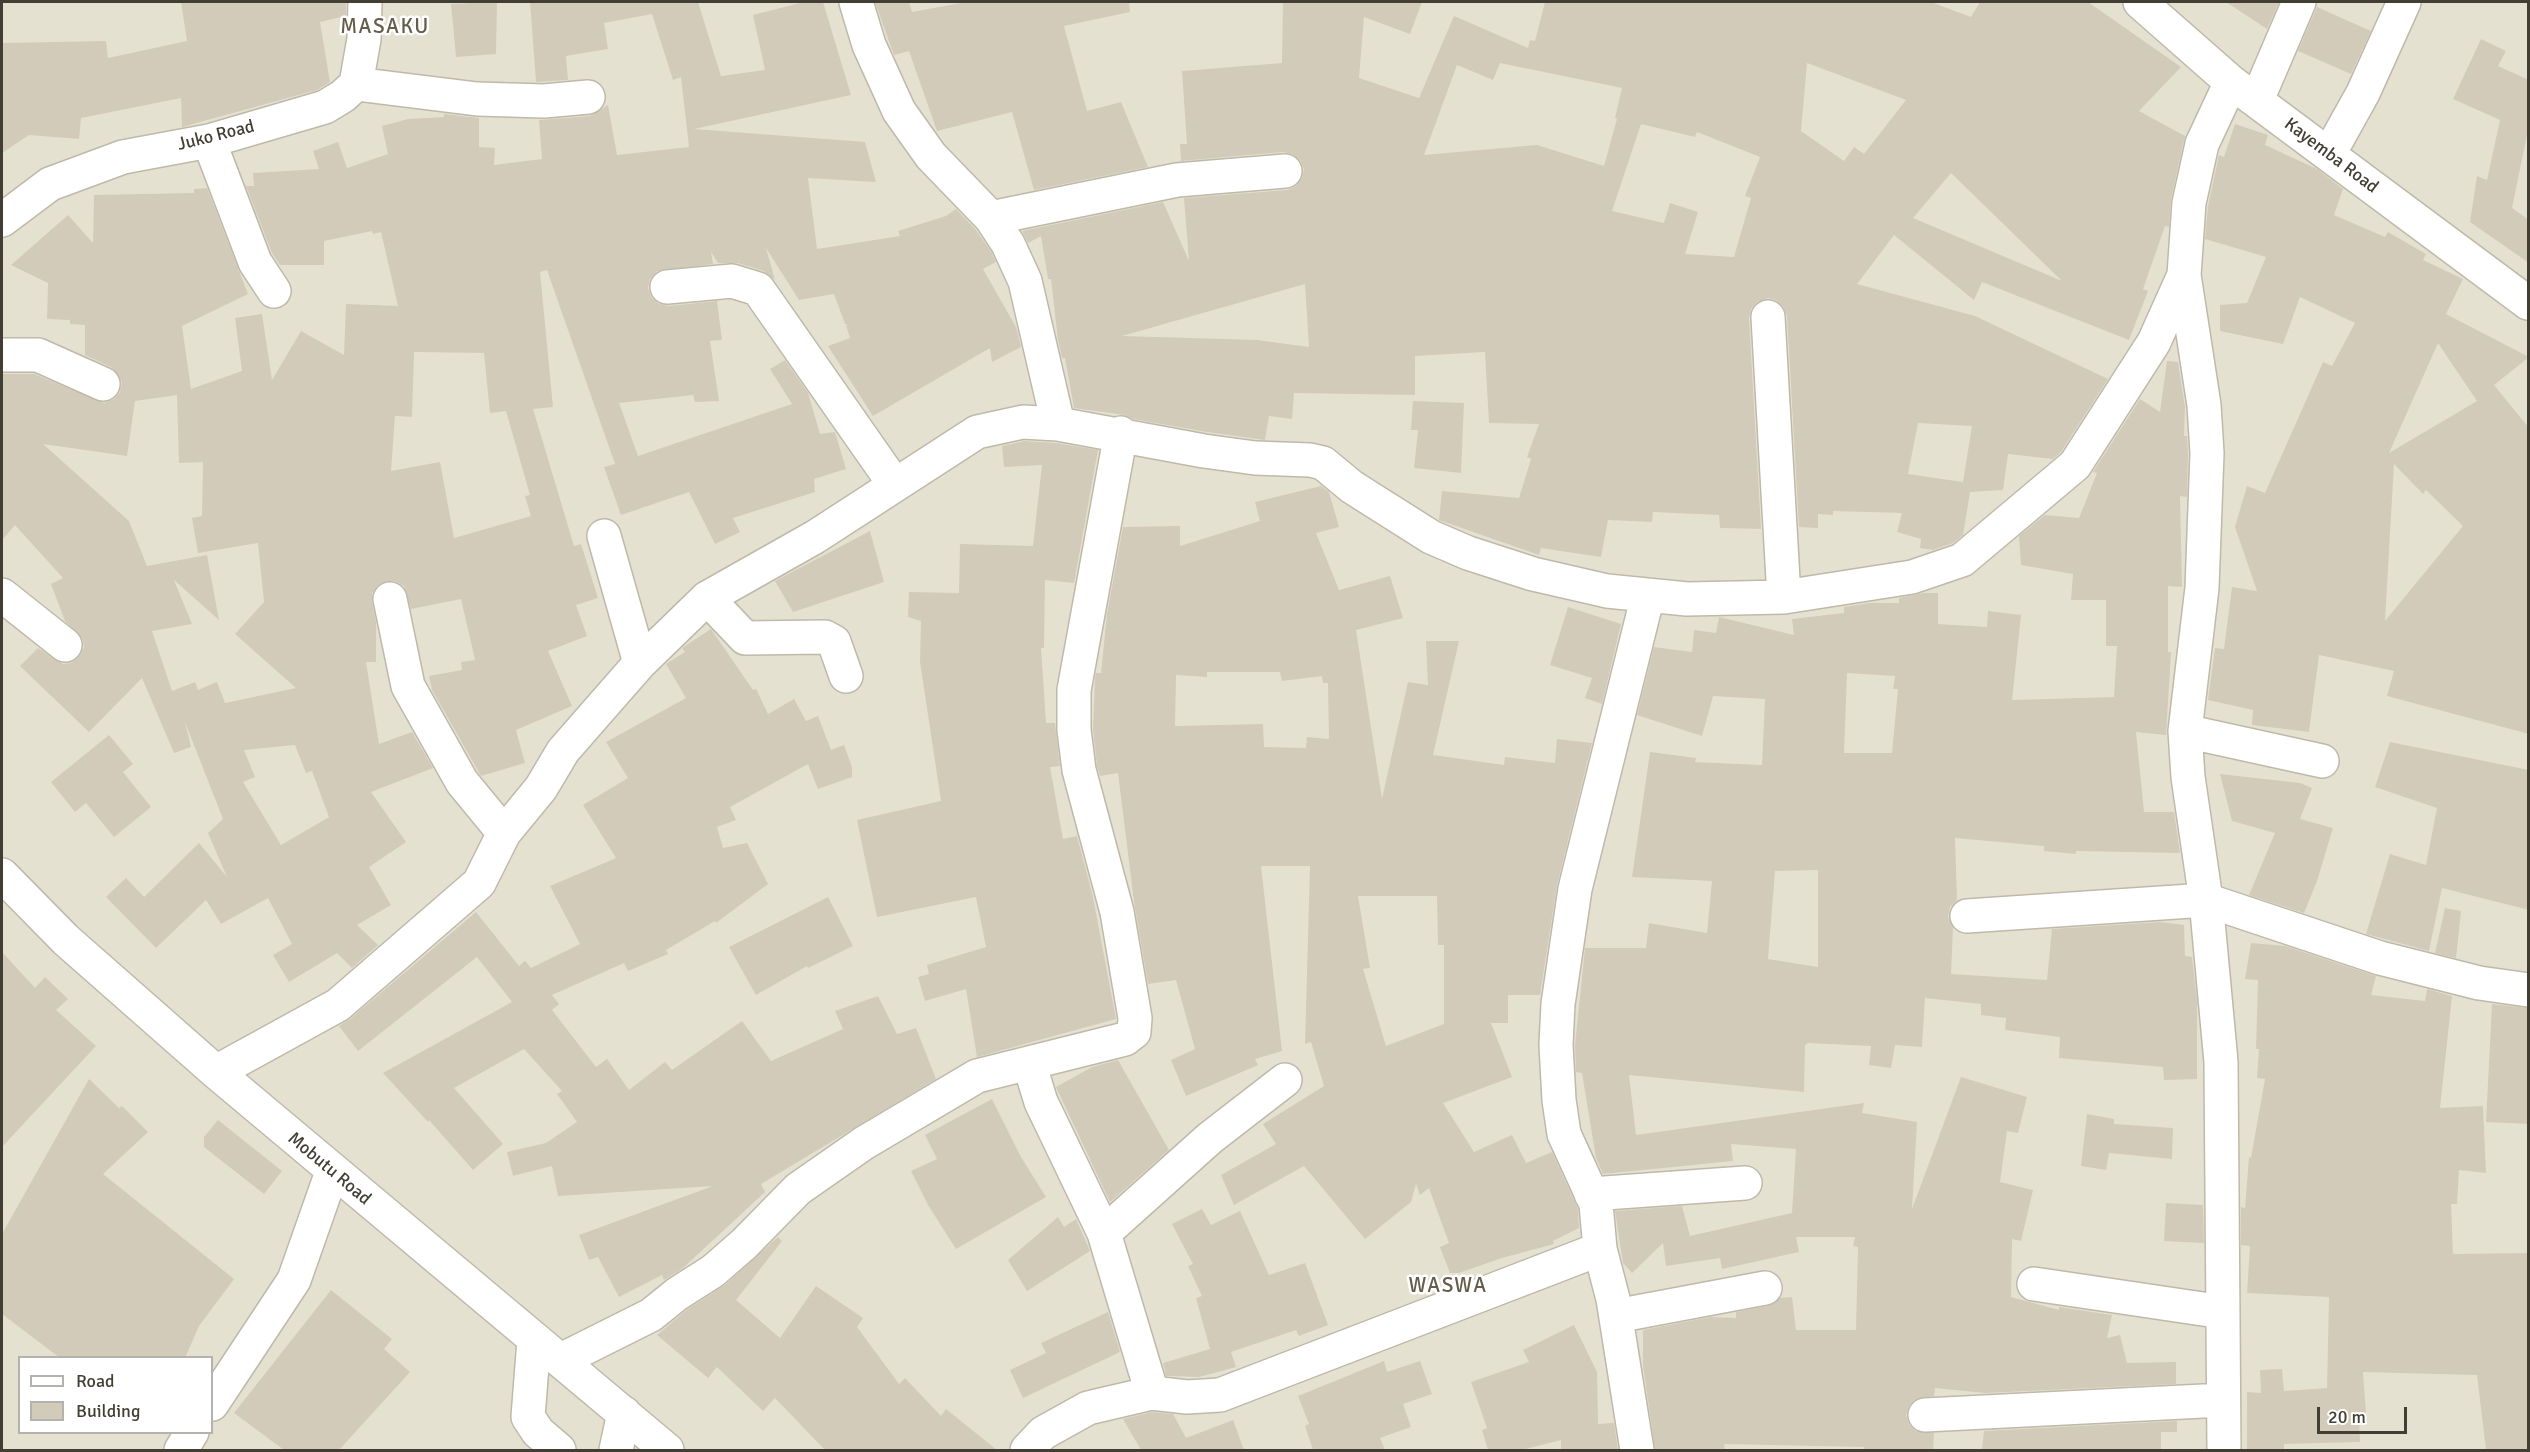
<!DOCTYPE html>
<html>
<head>
<meta charset="utf-8">
<style>
  body { margin:0 }
  #map { position:relative; width:2530px; height:1452px; overflow:hidden; background:#f1eee3; font-family:Signika,sans-serif }
  canvas { display:block }
  .frame { position:absolute; inset:0; border:3px solid #423e33; pointer-events:none }
  .legend { position:absolute; left:18px; top:1356px; width:195px; height:78px; box-sizing:border-box; background:#fff; border:2px solid #b3b2ad; margin:0; padding:8px 10px; list-style:none; font-size:18px; color:#423e33 }
  .legend li { display:flex; align-items:center; gap:12px; height:30px }
  .legend b { width:30px; border:2px solid #b3b2ad }
  .scale { position:absolute; left:2317px; top:1407px; width:90px; height:27px; box-sizing:border-box; border:3px solid #423e33; border-top:0; padding-left:8px; font-size:18px; line-height:21px; white-space:nowrap; color:#423e33; -webkit-text-stroke:4px #fff; paint-order:stroke }
</style>
</head>
<body>
<div id="map">
<canvas width="2530" height="1452"></canvas>
<div class="frame"></div>
<ul class="legend">
<li><b style="height:8px;background:#fff"></b>Road</li>
<li><b style="height:16px;background:#d2cbb9"></b>Building</li>
</ul>
<div class="scale">20 m</div>
</div>
<script>
const g = document.querySelector('canvas').getContext('2d');
g.lineJoin = 'round';
function fillPath(path, color) { g.fillStyle = color; g.fill(path, 'evenodd'); }
const poly = rows => new Path2D(rows.map(r => 'M' + r).join(''));
function strokePath(path, color, width, dash) { g.strokeStyle = color; g.lineWidth = width; g.lineCap = dash ? 'butt' : 'round'; g.setLineDash(dash || []); g.stroke(path); }
function label(font, color, halo, rows, align = 'center') {
  g.font = font + ' Signika,sans-serif'; g.lineWidth = 5; g.setLineDash([]); g.textBaseline = 'middle'; g.strokeStyle = halo; g.fillStyle = color; for (const [text, x, y, turn = 0] of rows) {
    g.save(); g.translate(x, y); g.rotate((+turn || 0) * Math.PI / 180); g.textAlign = isNaN(turn) ? turn : align; if (halo) g.strokeText(text, 0, 0); g.fillText(text, 0, 0); g.restore();
  }
}
const residential = poly([
  [2,2,2528,2,2528,1450,2,1450],
  [20,1358,212,1358,212,1432,20,1432]
]);
const building = poly([
  [181,2,346,2,346,16,320,22,330,82,317,90,182,127,181,98,81,118,79,139,29,135,2,153,2,43,106,41,108,58,187,41],
  [497,2,496,54,456,57,451,4],
  [530,2,698,2,721,76,765,70,753,15,804,2,823,2,851,95,694,129,865,142,876,182,808,178,817,249,900,236,898,231,946,216,956,209,976,230,992,253,996,262,983,269,1016,327,1021,347,992,362,990,348,873,416,828,346,850,338,846,325,848,324,845,324,834,294,799,300,766,248,775,280,764,271,738,263,718,263,711,252,713,264,657,271,650,279,648,288,651,297,659,304,669,306,717,301,722,340,710,341,719,401,695,402,693,395,619,403,638,456,792,404,770,369,785,360,808,393,820,434,835,432,846,469,814,479,815,492,733,518,740,532,715,544,689,492,621,515,604,467,615,464,547,270,540,272,553,407,533,409,574,546,581,544,598,598,576,605,587,636,548,651,572,706,516,730,525,763,481,776,432,690,429,676,462,670,461,662,475,660,461,599,411,609,404,586,395,581,387,581,378,585,372,593,372,602,376,622,376,662,366,662,379,744,412,732,433,768,371,792,406,842,369,867,391,905,357,925,378,945,352,968,337,953,289,982,273,955,292,944,268,898,221,924,206,900,156,948,106,897,126,878,144,897,199,843,227,877,208,833,223,819,185,722,191,747,174,753,142,678,89,732,20,666,38,648,63,664,71,663,79,657,84,647,82,638,65,621,51,584,63,578,15,525,2,540,2,374,34,374,104,403,114,399,120,392,122,383,118,374,111,367,85,355,85,325,70,324,70,320,47,319,48,283,11,265,68,215,93,243,94,195,194,193,194,189,207,188,248,294,182,326,191,389,242,371,235,318,262,314,272,380,301,331,344,355,346,304,398,306,381,232,373,234,372,231,324,241,324,265,280,265,272,253,246,186,254,186,253,173,319,169,313,151,338,142,347,168,388,154,382,126,408,119,444,117,444,114,479,118,479,147,495,148,494,165,542,159,539,120,590,116,608,105,617,155,689,147,681,77,673,80,652,14,604,23,608,49,566,56,568,80,536,82],
  [414,352,484,353,490,413,506,411,530,495,525,496,531,516,454,538,440,462,391,471,395,416,412,417],
  [177,395,179,463,203,462,202,516,192,518,198,553,258,543,264,602,235,634,296,688,225,703,217,682,198,690,195,682,172,691,152,631,192,624,174,580,219,620,207,555,147,566,129,521,43,444,127,456,135,401],
  [295,745,306,773,312,771,329,817,281,845,243,782,255,777,244,750],
  [875,2,909,2,912,12,966,2,1129,2,1130,12,1064,26,1087,111,1121,102,1148,167,1034,190,1012,112,937,131,909,51,894,55],
  [1283,2,1422,2,1410,34,1364,17,1359,78,1419,98,1454,16,1528,48,1530,40,1535,41,1545,2,1931,2,1971,17,1980,2,2088,2,2181,67,2139,111,2185,136,2171,199,2169,227,2165,226,2143,289,2148,291,2129,340,1982,282,1974,300,1894,235,1857,284,1975,316,2108,379,2061,452,2053,459,2008,454,2003,490,1970,492,1963,535,1953,543,1933,550,1920,548,1921,539,1897,532,1902,513,1833,511,1833,515,1818,514,1818,528,1799,527,1787,316,1783,306,1776,300,1768,298,1757,302,1751,309,1749,318,1761,529,1720,528,1719,515,1653,512,1652,522,1608,520,1601,557,1541,548,1539,555,1439,520,1442,491,1519,498,1531,459,1527,457,1539,424,1489,423,1485,352,1415,356,1415,395,1294,393,1292,419,1269,416,1265,440,1207,432,1133,419,1125,415,1074,408,1065,358,1062,358,1058,340,1051,279,1048,279,1041,236,1028,243,1022,231,1163,202,1189,261,1184,198,1287,190,1296,186,1302,178,1304,169,1300,160,1292,154,1283,152,1181,161,1180,144,1187,144,1182,71,1282,63],
  [1500,63,1622,88,1615,118,1617,119,1604,166,1537,145,1424,155,1457,65,1493,80],
  [1807,63,1906,100,1864,154,1854,147,1844,161,1801,131],
  [1641,124,1695,137,1697,132,1760,157,1745,196,1751,198,1734,257,1685,254,1698,212,1670,203,1664,223,1612,211],
  [1951,173,2062,281,1913,218],
  [1305,284,1309,347,1257,340,1122,336],
  [1918,423,1972,426,1963,482,1908,474],
  [2226,2,2279,2,2267,29],
  [2317,7,2371,31,2351,74,2298,51],
  [2481,39,2506,51,2498,66,2529,80,2529,125,2512,208,2529,220,2529,263,2470,222,2477,176,2487,180,2500,120,2453,99],
  [2235,124,2268,135,2265,145,2317,169,2343,189,2334,215,2385,237,2388,232,2426,254,2423,260,2463,279,2446,314,2529,357,2494,385,2529,428,2529,734,2387,696,2394,671,2319,655,2309,732,2252,725,2253,710,2208,700,2215,648,2224,649,2232,587,2257,591,2235,527,2247,486,2265,493,2323,362,2332,366,2355,323,2300,297,2283,344,2220,331,2220,305,2247,303,2266,257,2205,239,2208,206,2219,155,2224,157],
  [2438,343,2477,401,2389,453],
  [2394,464,2423,494,2426,490,2463,526,2385,621],
  [2167,361,2178,362,2185,407,2184,436,2187,436,2188,453,2187,497,2180,496,2182,587,2168,586,2168,652,2171,652,2166,735,2136,732,2144,812,2174,812,2180,853,2076,851,2076,854,2044,851,2044,846,1955,838,1957,900,1950,907,1948,917,1953,928,1951,974,2047,980,2052,929,2160,922,2184,925,2185,956,2192,957,2197,1001,2197,1079,2164,1080,2163,1067,2059,1058,2060,1037,2005,1030,2006,1018,1981,1015,1981,1004,1925,998,1922,1047,1895,1045,1891,1068,1869,1065,1871,1046,1808,1043,1805,1045,1804,1092,1629,1075,1636,1135,1864,1103,1862,1113,1917,1122,1912,1209,1961,1077,2027,1097,2018,1133,2007,1131,2000,1182,2033,1190,2021,1241,2012,1239,2011,1297,2059,1310,2059,1307,2112,1315,2107,1338,2120,1335,2127,1363,2176,1362,2176,1384,1985,1393,1935,1388,1934,1396,1914,1400,1909,1406,1906,1415,1909,1425,1916,1431,1934,1433,1933,1450,1864,1450,1864,1447,1724,1444,1725,1450,1655,1450,1643,1366,1643,1330,1711,1317,1736,1318,1736,1312,1768,1306,1780,1298,1792,1297,1796,1330,1856,1330,1858,1247,1853,1246,1855,1237,1796,1237,1799,1252,1722,1269,1720,1258,1666,1266,1663,1243,1632,1273,1623,1263,1615,1211,1682,1206,1690,1236,1792,1213,1796,1149,1731,1144,1733,1161,1603,1174,1596,1158,1582,1073,1576,1072,1575,1045,1585,948,1646,948,1649,923,1707,933,1712,881,1632,877,1650,752,1696,758,1695,762,1762,765,1765,699,1713,696,1702,736,1637,715,1654,647,1692,652,1694,630,1716,633,1719,617,1794,635,1792,619,1844,613,1844,607,1870,603,1899,603,1899,598,1924,593,1938,593,1938,624,1987,627,1988,611,2021,615,2012,700,2114,697,2117,646,2106,646,2106,600,2071,600,2073,574,2021,565,2019,536,2045,515,2079,518,2097,473,2093,472,2140,399,2160,412],
  [1847,673,1895,676,1893,689,1898,689,1892,753,1844,753],
  [1818,870,1818,967,1768,959,1775,871],
  [1413,401,1464,403,1461,473,1414,468,1418,430,1411,430],
  [1024,441,1056,443,1098,450,1074,583,1045,580,1044,648,1041,648,1046,723,1055,723,1060,766,1050,767,1063,839,1077,836,1093,897,1116,1019,977,1057,966,989,925,1001,918,977,929,974,927,965,986,947,976,897,877,917,857,820,941,801,920,662,921,621,908,617,909,592,959,593,960,544,1033,546,1042,465,1004,467,1002,446],
  [1321,486,1329,492,1339,527,1316,533,1339,590,1390,576,1403,618,1356,630,1382,799,1408,682,1428,685,1426,641,1459,641,1433,755,1504,765,1505,757,1555,763,1557,739,1592,743,1557,885,1540,995,1508,995,1508,1023,1491,1023,1512,1077,1443,1103,1474,1152,1512,1135,1526,1163,1552,1152,1578,1209,1579,1228,1553,1241,1554,1244,1502,1258,1459,1273,1450,1273,1440,1247,1449,1243,1429,1188,1420,1195,1416,1184,1411,1202,1365,1239,1304,1166,1234,1205,1221,1175,1276,1144,1263,1124,1324,1086,1311,1042,1305,1044,1310,866,1261,866,1282,1051,1255,1059,1258,1065,1186,1096,1171,1060,1195,1049,1176,980,1148,984,1134,902,1118,773,1100,776,1097,766,1093,729,1095,677,1096,673,1101,673,1107,614,1123,527,1180,526,1180,546,1260,521,1255,502],
  [1207,672,1280,672,1282,681,1322,676,1323,683,1328,683,1329,739,1307,737,1306,748,1264,747,1263,724,1175,726,1176,675,1207,677],
  [1358,896,1437,896,1438,945,1444,945,1444,1024,1386,1046,1363,969,1370,968],
  [870,531,884,582,793,612,775,581],
  [1568,607,1621,624,1602,704,1585,698,1592,678,1550,665],
  [711,629,753,690,756,689,768,714,794,699,806,721,818,716,831,750,844,745,852,767,852,777,818,789,808,764,730,807,736,820,717,827,723,848,747,843,768,884,716,923,715,921,666,950,668,954,628,971,624,963,552,995,559,1004,552,1010,596,1067,607,1059,629,1090,665,1062,672,1070,742,1021,771,1061,843,1029,835,1011,878,996,897,1034,916,1028,936,1079,761,1184,765,1192,683,1268,664,1280,662,1275,619,1297,598,1257,589,1260,579,1235,713,1186,558,1196,552,1166,513,1176,507,1152,546,1143,577,1122,557,1094,562,1091,524,1049,454,1088,503,1144,473,1170,429,1120,428,1122,383,1073,512,1002,477,957,358,1051,339,1026,350,1019,476,912,519,966,525,961,531,968,580,944,550,886,616,858,583,805,628,778,606,742,686,698,666,664,685,652,682,648,685,646],
  [109,735,133,764,123,772,151,807,114,837,86,803,75,812,51,782],
  [2390,742,2529,770,2529,910,2442,888,2429,951,2366,934,2390,854,2426,865,2437,808,2375,787],
  [2220,774,2300,783,2312,788,2300,819,2333,828,2317,881,2304,913,2249,895,2275,833,2232,821],
  [828,897,853,946,808,968,807,966,756,995,729,947],
  [2445,908,2461,911,2456,958,2435,953],
  [2251,943,2285,946,2376,976,2371,995,2425,1001,2427,989,2452,996,2440,1108,2483,1106,2486,1173,2459,1170,2457,1204,2451,1204,2453,1254,2529,1253,2529,1450,2486,1450,2477,1375,2363,1372,2366,1414,2359,1414,2360,1442,2284,1444,2284,1450,2247,1450,2247,1392,2261,1393,2260,1370,2282,1369,2284,1391,2327,1388,2329,1297,2247,1293,2250,1246,2241,1245,2241,1207,2245,1208,2249,1157,2251,1158,2265,1079,2257,1078,2259,1049,2256,1049,2258,980,2245,979],
  [2,952,35,988,45,977,68,999,56,1010,96,1046,2,1147],
  [2492,1004,2529,1008,2529,1124,2486,1122],
  [1118,1060,1169,1150,1110,1202,1056,1087,1092,1067],
  [89,1079,119,1108,122,1106,148,1132,103,1174,234,1279,199,1326,185,1358,60,1358,2,1314,2,1234],
  [992,1099,1021,1157,1046,1197,956,1249,928,1205,911,1171,937,1159,925,1135],
  [2087,1114,2114,1119,2114,1124,2173,1128,2172,1159,2109,1153,2106,1170,2081,1166],
  [218,1120,282,1171,264,1194,204,1147,204,1137],
  [2166,1203,2203,1205,2204,1243,2164,1241],
  [1202,1209,1211,1225,1240,1211,1269,1275,1305,1263,1328,1325,1299,1336,1296,1330,1231,1352,1236,1367,1199,1377,1166,1376,1163,1363,1210,1349,1196,1298,1202,1296,1188,1266,1193,1264,1172,1224],
  [1058,1217,1064,1227,1076,1219,1090,1251,1027,1291,1008,1260],
  [778,1237,782,1241,736,1300,780,1338,816,1286,863,1318,857,1327,899,1384,905,1378,941,1416,946,1409,997,1450,825,1450,775,1398,763,1411,717,1367,708,1378,657,1335,688,1309,725,1285],
  [331,1290,392,1339,384,1349,410,1372,339,1450,284,1450,234,1413],
  [1108,1312,1120,1352,1023,1398,1010,1370,1046,1353,1041,1343],
  [1574,1325,1597,1372,1598,1424,1614,1423,1618,1450,1561,1450,1561,1440,1522,1450,1488,1450,1482,1430,1487,1428,1471,1382,1529,1362,1523,1350],
  [1384,1361,1387,1372,1420,1361,1432,1394,1403,1404,1411,1427,1380,1438,1385,1450,1313,1450,1305,1426,1309,1424,1298,1396],
  [1153,1412,1173,1414,1186,1438,1233,1420,1244,1450,1141,1450,1123,1419],
  [2177,1421,2177,1432,2161,1432,2161,1450,1982,1450,1984,1431]
]);
const minor = poly([
  [856,2,869,45,899,111,931,156,991,218,1008,244,1025,281,1058,424],
  [2140,2,2231,82,2528,303],
  [356,84,477,99,544,101,588,97],
  [2257,100,2299,2],
  [209,141,255,262,274,291],
  [2329,154,2363,93,2404,2],
  [991,218,1177,180,1285,171],
  [2,220,50,184,123,157,209,141,325,107,343,96,356,84,364,39,365,2],
  [667,287,732,281,758,289,895,485],
  [1768,317,1784,597],
  [2,355,38,355,103,384],
  [1121,433,1074,690,1074,730,1079,770,1117,912,1135,1018,1134,1032,1125,1039,1029,1063,1041,1102,1104,1233,1152,1393],
  [604,536,640,663],
  [2,595,65,645],
  [707,598,745,638,825,637,834,642,846,676],
  [390,599,408,686,462,782,504,833],
  [2185,731,2322,761],
  [2,875,66,940,216,1072,667,1450],
  [1967,916,2206,900,2380,958,2479,983,2528,990],
  [216,1072,338,1005,479,883,504,833,541,788,563,751,640,663,707,598,815,537,977,432,1023,422,1058,424,1204,451,1255,458,1310,460,1323,463,1352,487,1431,537,1468,553,1533,574,1607,591,1687,599,1784,597,1912,577,1962,560,2075,465,2154,342,2184,275],
  [1591,1194,1745,1183],
  [1104,1233,1210,1138,1285,1080],
  [2034,1284,2223,1312],
  [1616,1316,1765,1288],
  [534,1340,528,1417,538,1432,559,1450],
  [561,1360,651,1315,677,1294,713,1271,744,1244,798,1189,864,1143,977,1076,1029,1063],
  [212,1404,294,1280,332,1172],
  [1925,1415,2223,1400],
  [181,1450,192,1432],
  [616,1450,624,1413],
  [1027,1450,1043,1433,1088,1408,1152,1393,1187,1397,1220,1395,1600,1249],
  [1637,1450,1613,1299,1600,1249,1596,1204,1564,1134,1559,1100,1556,1045,1558,1004,1575,889,1648,595],
  [2224,1450,2221,1062,2206,900,2188,777,2185,731,2202,588,2207,453,2204,405,2184,275,2189,203,2202,144,2231,82]
]);
const streetNames = [
  ["Juko Road",216,136,-14],
  ["Kayemba Road",2331,156,37],
  ["Mobutu Road",329,1169,40]
];
const quarterNames = [
  ["MASAKU",385,27],
  ["WASWA",1448,1286]
];
fillPath(residential, '#e5e1d1');
fillPath(building, '#d2cbb9');
strokePath(minor, '#bfb9a9', 36);
strokePath(minor, '#fff', 33);
label('18px', '#423e33', '#fff', streetNames);
g.letterSpacing = '1.5px';
label('21px', '#645d4b', '#fff', quarterNames);
g.letterSpacing = '0px';
</script>
</body>
</html>
